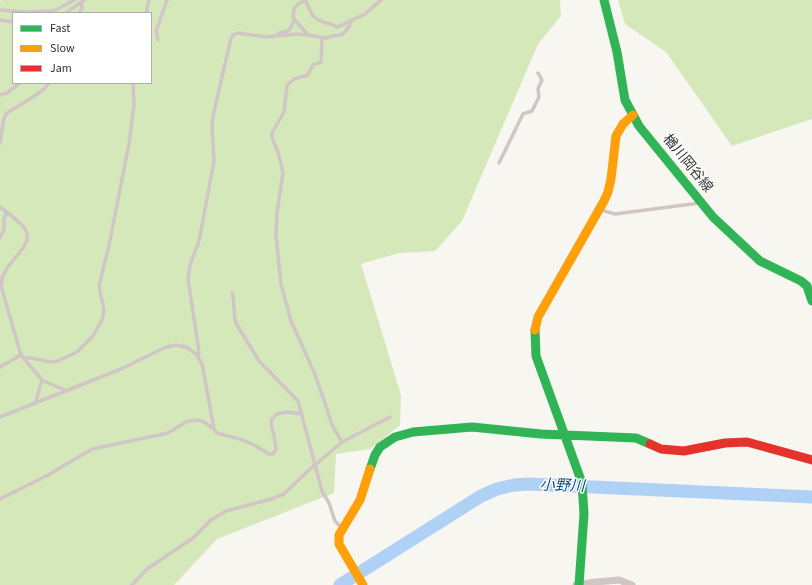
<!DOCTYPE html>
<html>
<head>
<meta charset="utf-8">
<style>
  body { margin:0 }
  #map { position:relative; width:812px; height:585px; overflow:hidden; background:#f7f6f1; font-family:"Source Sans 3",sans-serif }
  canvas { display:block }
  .legend { position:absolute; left:12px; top:12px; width:140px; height:72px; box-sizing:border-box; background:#fff; border:1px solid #adadac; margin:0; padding:5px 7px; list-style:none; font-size:12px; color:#32322f }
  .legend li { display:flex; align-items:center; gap:8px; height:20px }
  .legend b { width:20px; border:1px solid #adadac }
</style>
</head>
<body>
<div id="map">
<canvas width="812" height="585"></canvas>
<ul class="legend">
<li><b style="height:5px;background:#30b455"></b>Fast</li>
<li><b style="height:5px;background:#ff9f0a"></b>Slow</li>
<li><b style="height:5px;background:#e5322d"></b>Jam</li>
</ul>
</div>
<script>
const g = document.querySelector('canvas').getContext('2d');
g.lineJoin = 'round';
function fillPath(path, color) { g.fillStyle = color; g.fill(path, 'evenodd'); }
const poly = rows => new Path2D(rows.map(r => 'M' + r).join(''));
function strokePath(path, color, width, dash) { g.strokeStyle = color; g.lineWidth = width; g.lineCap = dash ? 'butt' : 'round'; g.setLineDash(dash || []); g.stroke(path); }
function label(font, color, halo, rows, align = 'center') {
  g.font = font + ' "Source Sans 3","Noto Sans JP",sans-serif'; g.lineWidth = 3; g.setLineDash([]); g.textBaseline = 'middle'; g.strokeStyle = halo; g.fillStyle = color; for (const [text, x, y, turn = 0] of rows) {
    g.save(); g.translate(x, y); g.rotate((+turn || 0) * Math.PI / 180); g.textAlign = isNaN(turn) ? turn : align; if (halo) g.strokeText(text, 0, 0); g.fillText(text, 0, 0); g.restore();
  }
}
const green = poly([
  [3,0,560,0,561,16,538,44,462,221,435,251,399,253,361,264,401,395,400,425,370,449,336,454,334,493,217,539,174,585,0,585,0,1],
  [13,13,151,13,151,83,13,83],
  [618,0,812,0,812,119,732,146,666,52,625,24]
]);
const river = poly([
  [340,585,481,496,497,489,514,485,528,484,812,497]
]);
const lane = poly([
  [305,0,313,16,318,20,338,27,365,14,381,0],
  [305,1,298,4,294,9,293,18,308,35,326,38,332,36,341,35,345,32,350,25,351,20],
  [0,10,24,12,49,11,56,10,74,0],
  [66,13,84,0],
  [79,13,82,8,81,2],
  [146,13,149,0],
  [0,20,13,22],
  [277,36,279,33,287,31,290,29,294,21],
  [158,40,156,31,167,0],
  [0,95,7,93,20,83],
  [0,143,4,118,7,113,36,95,44,89,49,83],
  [499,163,523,114,532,111,539,97,538,89,542,80,538,73],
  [0,207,12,216,24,227,27,233,27,240,23,248,7,268,2,278,1,286,21,355,42,380,67,391],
  [601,210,615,214,700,203],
  [0,238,4,229,4,219,7,212],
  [232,293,233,296,235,320,237,325,259,361,298,401,322,491,329,503,335,521,342,528],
  [198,356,199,352,188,279,190,265,199,241,214,161,212,127,213,116,231,38,233,35,238,33,266,37,297,34,308,35],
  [24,358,31,358,51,362,58,361,77,352,93,336,102,320,104,310,99,286,109,245,129,144,134,105,133,83],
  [0,367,21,355],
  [35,404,42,380],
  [0,417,121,369,166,347,176,345,186,347,196,354,202,364,214,429,217,433,243,440,256,446,269,454,273,454,276,449,274,435,271,424,272,419,277,414,287,412,302,414],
  [342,442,390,417],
  [0,499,48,475,92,449,168,433,188,421,199,420,204,422,214,429],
  [132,585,147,569,193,538,211,520,226,511,271,499,284,494,309,470,342,442,332,425,325,403,314,372,291,321,281,284,276,235,277,212,283,173,278,152,272,138,272,133,284,112,287,85,294,79,308,75,313,65,321,62,322,38]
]);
const street = poly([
  [576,585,596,582,619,580,632,585]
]);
const fast = poly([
  [604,0,617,52,625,100,639,126,713,217,760,261,801,281,807,286,812,301],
  [535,330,536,356,582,483,584,514,579,585],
  [370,469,375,455,380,447,395,437,413,432,472,427,541,434,636,438,650,444]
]);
const slow = poly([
  [535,330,538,317,604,201,608,192,611,179,616,136,623,124,633,115],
  [363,585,339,544,339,535,360,500,370,469]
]);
const jam = poly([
  [650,444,661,449,684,451,725,443,747,442,812,460]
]);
const streetNames = [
  ["楢川岡谷線",687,164,51]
];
const waterNames = [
  ["小野川",562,487,2]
];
fillPath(green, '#d5e8ba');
strokePath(river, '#aed1f5', 13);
strokePath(lane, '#d2c5c6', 3.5);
strokePath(street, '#d2c5c6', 7);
strokePath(fast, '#30b455', 9);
strokePath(slow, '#ff9f0a', 9);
strokePath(jam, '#e5322d', 9);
label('14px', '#32322f', '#fff', streetNames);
label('italic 15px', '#024b87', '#fff', waterNames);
</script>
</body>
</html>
